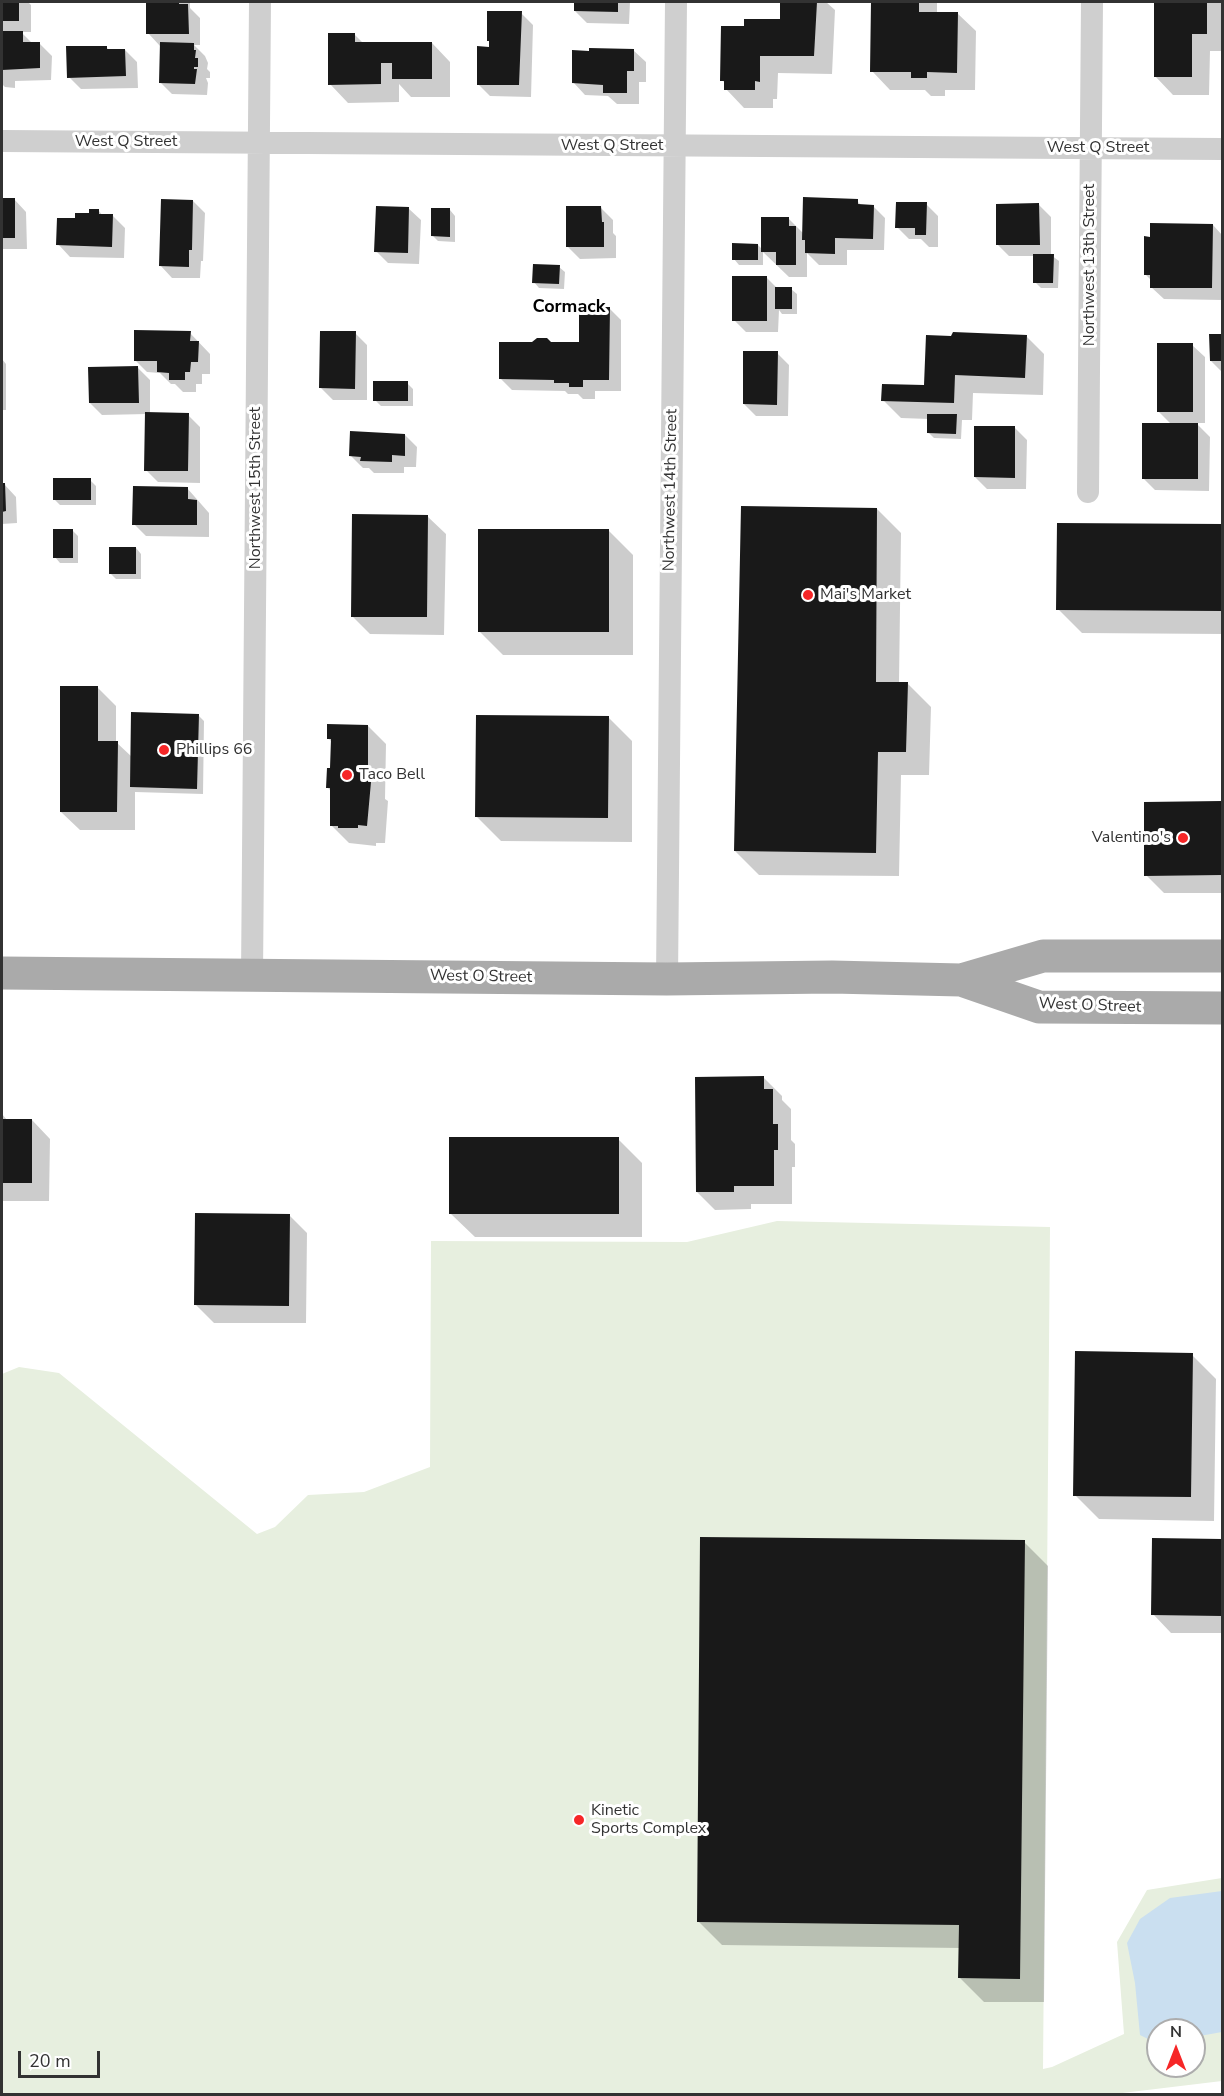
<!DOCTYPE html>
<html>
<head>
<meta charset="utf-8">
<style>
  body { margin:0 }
  #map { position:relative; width:1224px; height:2096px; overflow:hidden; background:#fff; font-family:"Nunito Sans",sans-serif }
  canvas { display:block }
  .frame { position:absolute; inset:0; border:3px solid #323232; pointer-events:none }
  .north { position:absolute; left:1146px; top:2018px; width:60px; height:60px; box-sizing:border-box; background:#fff; border:2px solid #adadad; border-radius:50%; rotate:0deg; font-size:16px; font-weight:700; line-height:24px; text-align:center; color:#323232 }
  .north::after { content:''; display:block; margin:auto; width:21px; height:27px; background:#f62627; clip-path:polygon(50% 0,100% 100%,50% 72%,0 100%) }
  .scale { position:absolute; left:18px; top:2051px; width:82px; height:27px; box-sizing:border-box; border:3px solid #323232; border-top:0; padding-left:8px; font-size:18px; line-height:21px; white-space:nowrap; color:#323232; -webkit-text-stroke:4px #fff; paint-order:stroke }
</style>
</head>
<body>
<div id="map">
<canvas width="1224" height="2096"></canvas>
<div class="frame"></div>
<div class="north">N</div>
<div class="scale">20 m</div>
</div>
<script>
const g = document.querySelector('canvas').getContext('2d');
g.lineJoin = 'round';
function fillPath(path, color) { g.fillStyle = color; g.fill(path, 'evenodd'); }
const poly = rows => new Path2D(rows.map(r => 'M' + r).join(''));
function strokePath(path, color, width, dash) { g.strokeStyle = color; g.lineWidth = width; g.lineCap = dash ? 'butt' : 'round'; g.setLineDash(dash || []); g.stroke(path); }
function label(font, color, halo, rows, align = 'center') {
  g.font = font + ' "Nunito Sans",sans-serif'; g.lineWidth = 6; g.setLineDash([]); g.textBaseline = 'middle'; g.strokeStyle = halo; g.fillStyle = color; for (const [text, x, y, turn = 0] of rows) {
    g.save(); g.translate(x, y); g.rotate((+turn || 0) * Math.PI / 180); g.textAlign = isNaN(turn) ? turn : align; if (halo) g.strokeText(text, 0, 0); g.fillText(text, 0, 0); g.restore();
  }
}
const green = poly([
  [777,1221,1050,1227,1043,2069,1052,2067,1124,2034,1117,1942,1147,1890,1222,1878,1222,2081,1114,2094,2,2094,2,1374,19,1367,59,1373,257,1534,275,1527,308,1495,364,1492,430,1467,431,1241,687,1242],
  [1158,2030,1194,2030,1194,2066,1158,2066]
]);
const water = poly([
  [1222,1891,1222,2032,1194,2037,1194,2030,1158,2030,1158,2044,1140,2035,1135,1983,1127,1943,1140,1919,1170,1898]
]);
const shadow = poly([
  [2,2,28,2,31,5,31,32,21,32,33,44,40,44,52,56,51,80,15,81,15,88,5,87,2,84,2,32,3,33,2,31],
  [147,2,190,2,190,8,200,18,200,45,194,45,205,56,208,63,207,69,210,72,210,78,206,78,208,83,207,95,172,94,160,82,160,46,148,33],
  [575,2,630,2,629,24,587,23,575,11],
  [781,2,826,2,835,10,832,74,778,73,777,99,773,99,773,108,744,108,726,89,726,84,722,80,745,28,781,20],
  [872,2,937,2,937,13,957,13,976,31,975,90,945,90,945,96,931,96,925,90,890,90,872,71],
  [1156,2,1222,2,1222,51,1210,51,1209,95,1173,95,1155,76],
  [521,13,533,25,531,97,490,96,478,84,491,48,491,43,488,40],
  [355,35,363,43,432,43,450,62,450,97,411,97,399,84,399,102,348,103,330,84],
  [106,47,110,51,125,50,137,62,138,88,81,89,69,77],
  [633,50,646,62,646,82,639,82,639,104,617,104,608,96,585,95,573,82],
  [14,199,26,212,27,249,2,249,2,200],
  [193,201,205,213,203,261,201,261,200,278,172,278,160,265],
  [857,201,862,206,873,206,885,218,884,250,847,250,847,265,819,265,807,253,807,277,789,277,763,252,763,265,739,265,734,259,758,245,763,250,789,219,803,233],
  [926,204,938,216,938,247,929,247,921,239,909,239,897,227],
  [1039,205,1051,217,1051,255,1059,261,1058,288,1041,288,1035,282,1035,256,1009,256,997,244],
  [408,208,421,220,419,264,388,263,376,251],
  [601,208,613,220,613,233,616,236,616,258,580,259,568,247],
  [450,210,455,216,455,242,438,241,433,236],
  [99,211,103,216,113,216,125,228,124,258,70,257,58,244,77,220],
  [1213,225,1222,235,1222,300,1164,299,1151,287,1151,280,1145,274],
  [559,267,565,272,564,289,539,288,534,282],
  [767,278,778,289,791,289,797,294,797,314,782,314,779,310,778,332,746,332,734,320],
  [609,308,621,320,621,391,595,391,595,399,583,399,578,394,568,394,565,391,512,390,500,378,581,344],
  [190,333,210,354,210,374,202,374,202,384,196,384,196,392,183,392,175,384,171,384,160,373,147,372,135,360],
  [355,333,367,345,367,400,333,400,321,388],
  [1026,336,1044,354,1043,395,973,393,972,420,962,420,961,439,934,438,928,432,929,419,901,418,883,400,926,387],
  [1211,336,1222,336,1222,372,1211,361],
  [1192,345,1205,357,1205,423,1196,423,1210,437,1209,491,1155,490,1143,478,1172,425,1158,411],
  [777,353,789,365,788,416,756,416,744,404],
  [2,359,6,364,6,410,2,410],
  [138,368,150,380,150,414,188,415,200,427,200,483,158,482,146,470,147,414,102,415,90,403],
  [407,383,413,389,413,406,381,406,375,400],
  [1015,428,1027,440,1026,489,987,489,975,477],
  [405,435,417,447,416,467,404,467,404,473,374,473,369,468,363,468,351,456],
  [90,480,96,486,96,505,60,505,54,499],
  [4,484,16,497,17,523,2,524,2,485],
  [187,488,209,513,209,537,146,536,134,524],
  [877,509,901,533,899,683,907,683,931,707,929,775,901,775,899,876,759,875,735,851],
  [427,516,446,534,444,635,370,634,352,616],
  [1058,525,1222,526,1222,634,1082,633,1058,609],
  [73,531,78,536,78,563,60,563,55,557],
  [609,531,633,555,633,655,503,655,479,631],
  [136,548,141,554,141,579,116,579,110,573],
  [98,688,116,706,116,742,132,757,198,715,204,721,203,794,135,792,135,830,80,830,61,812],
  [608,717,632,741,632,842,501,841,477,817],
  [368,726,386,744,385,799,388,801,385,843,376,843,376,846,349,843,331,825,331,791,328,788,332,770,332,742,329,739],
  [1146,803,1222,803,1222,893,1164,893,1146,875],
  [764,1078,782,1096,782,1100,791,1109,791,1140,795,1144,795,1167,792,1167,792,1204,751,1204,751,1209,715,1210,697,1192],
  [2,1114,7,1120,32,1120,50,1139,49,1201,2,1201],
  [618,1139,642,1163,642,1237,475,1237,451,1214],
  [289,1215,307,1233,306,1323,214,1323,196,1305],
  [1192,1355,1216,1379,1214,1521,1099,1519,1075,1495],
  [1154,1540,1222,1540,1222,1633,1171,1633,1153,1614],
  [1024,1542,1048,1566,1044,2002,984,2002,960,1978,960,1948,722,1945,698,1921]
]);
const building = poly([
  [2,2,19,2,19,21,2,21],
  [146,2,179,2,179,4,188,4,189,34,146,34],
  [574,2,618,2,618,12,574,11],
  [780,2,817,2,814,56,760,56,760,82,755,81,755,90,724,90,724,81,720,81,721,26,744,26,744,19,780,19],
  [871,2,919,2,919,12,958,12,957,73,927,72,927,78,911,78,911,72,870,72],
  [1154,2,1207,2,1207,34,1192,34,1192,77,1154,77],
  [487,11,522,11,519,85,477,85,477,46,489,47,489,41,487,41],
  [2,31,23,31,23,42,40,42,40,68,2,70],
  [328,33,355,33,355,42,432,42,432,79,392,79,392,63,381,63,381,84,328,85],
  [160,42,194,43,194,50,196,50,195,58,198,58,198,67,194,67,194,69,197,69,195,84,159,83],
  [66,46,107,46,107,49,125,49,126,76,67,78],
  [589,48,634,49,634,71,627,71,627,93,603,93,603,85,572,83,572,50,589,51],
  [803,197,858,199,858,204,874,205,873,239,835,238,835,254,805,253,805,240,802,240],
  [2,198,15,198,15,238,2,238],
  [161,199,193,200,192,250,189,250,189,267,159,266],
  [896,202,927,202,926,235,915,235,915,228,895,228],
  [1039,203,1040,245,996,245,996,204],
  [376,206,409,207,408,253,374,252],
  [566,206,601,206,602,222,604,222,604,247,566,247],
  [431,208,450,208,450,237,431,236],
  [89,209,99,209,99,214,113,214,112,247,56,245,57,218,75,218,75,213,89,213],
  [761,217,789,217,789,226,796,226,796,265,776,265,776,252,761,252],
  [1150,223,1213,224,1212,288,1150,288,1150,275,1144,275,1144,236,1150,237],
  [732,243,758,244,758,260,732,260],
  [1033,254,1054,254,1053,283,1033,283],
  [533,264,560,265,559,284,532,283],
  [732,276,767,276,767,321,732,321],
  [775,287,792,287,792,309,775,309],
  [579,307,610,307,609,380,583,380,583,387,569,387,569,383,554,383,554,380,499,379,499,342,532,342,537,338,547,338,551,342,579,342],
  [134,330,191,331,190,341,199,341,198,362,191,362,190,372,185,372,185,380,169,380,169,373,157,372,157,361,134,361],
  [320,331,356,331,355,389,319,388],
  [953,332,1027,335,1025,378,955,375,954,403,881,401,882,384,924,385,926,335,951,336],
  [1209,334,1222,334,1222,361,1210,361],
  [1157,343,1193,343,1193,412,1157,412],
  [743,351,778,351,777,405,743,404],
  [138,366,139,403,89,403,88,367],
  [373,381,408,381,408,401,373,401],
  [145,412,189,413,188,471,144,471],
  [927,414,957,414,956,434,927,433],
  [1142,423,1198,423,1198,479,1142,479],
  [974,426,1015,426,1015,478,974,477],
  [350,431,405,434,405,456,392,455,392,462,360,461,361,457,349,456],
  [53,478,91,478,91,500,53,500],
  [2,483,5,483,6,511,2,512],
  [133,486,188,487,188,499,197,500,197,525,132,525],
  [741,506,877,508,876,682,908,682,906,752,878,752,876,853,734,851],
  [352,514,428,515,427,617,351,617],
  [1057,523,1222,524,1222,611,1056,610],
  [53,529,73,529,73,558,53,558],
  [478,529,609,529,609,632,478,632],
  [109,547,136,547,136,574,109,574],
  [60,686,98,686,98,741,118,741,117,812,60,812],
  [131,712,199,714,197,789,130,787],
  [476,715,609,716,608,818,475,817],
  [327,724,368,725,368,782,371,782,367,826,358,825,358,828,338,828,338,826,330,826,330,788,326,788,327,768,330,768,331,739,327,739],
  [1222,801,1222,875,1144,876,1144,802],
  [764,1076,764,1089,773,1089,773,1124,778,1124,778,1150,774,1150,774,1186,734,1186,734,1192,696,1192,695,1077],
  [2,1119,32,1119,32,1183,2,1183],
  [449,1137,619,1137,619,1214,449,1214],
  [195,1213,290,1214,289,1306,194,1305],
  [1075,1351,1193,1353,1191,1497,1073,1496],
  [700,1537,1025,1540,1020,1979,958,1978,959,1925,697,1922],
  [1152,1538,1222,1539,1222,1616,1151,1615]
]);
const street = poly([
  [2,141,1222,149],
  [1088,492,1092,2],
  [252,975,260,2],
  [667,979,676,2]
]);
const primary = poly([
  [2,973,667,979,832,977,961,980,1043,956,1222,956],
  [961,980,1039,1007,1222,1008]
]);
const markers = [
  [808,595,6,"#f62627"],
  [164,750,6,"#f62627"],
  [347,775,6,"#f62627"],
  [1183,838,6,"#f62627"],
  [579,1820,6,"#f62627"]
];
const streetNames = [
  ["West Q Street",126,142],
  ["West Q Street",612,146],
  ["West Q Street",1098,148],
  ["Northwest 13th Street",1090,265,-90],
  ["Northwest 15th Street",256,488,-90],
  ["Northwest 14th Street",671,490,-89],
  ["West O Street",481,977,1],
  ["West O Street",1090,1006,2]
];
const poiNames = [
  ["Mai's Market",820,595],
  ["Phillips 66",176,750],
  ["Taco Bell",359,775],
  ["Valentino's",1171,838,"right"],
  ["Kinetic",591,1811],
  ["Sports Complex",591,1829]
];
const neighbourhoodNames = [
  ["Cormack",569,308]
];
fillPath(green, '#e7efdf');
fillPath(water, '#cadff0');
fillPath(shadow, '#0003');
fillPath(building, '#191919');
strokePath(street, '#cfcfcf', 22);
strokePath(primary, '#aaa', 33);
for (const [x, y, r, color] of markers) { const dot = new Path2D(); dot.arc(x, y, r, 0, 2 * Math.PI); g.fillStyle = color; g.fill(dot); strokePath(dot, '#fff', 2); }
label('16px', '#323232', '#fff', streetNames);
label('16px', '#323232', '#fff', poiNames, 'left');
label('bold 18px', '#000', '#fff', neighbourhoodNames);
</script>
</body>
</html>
